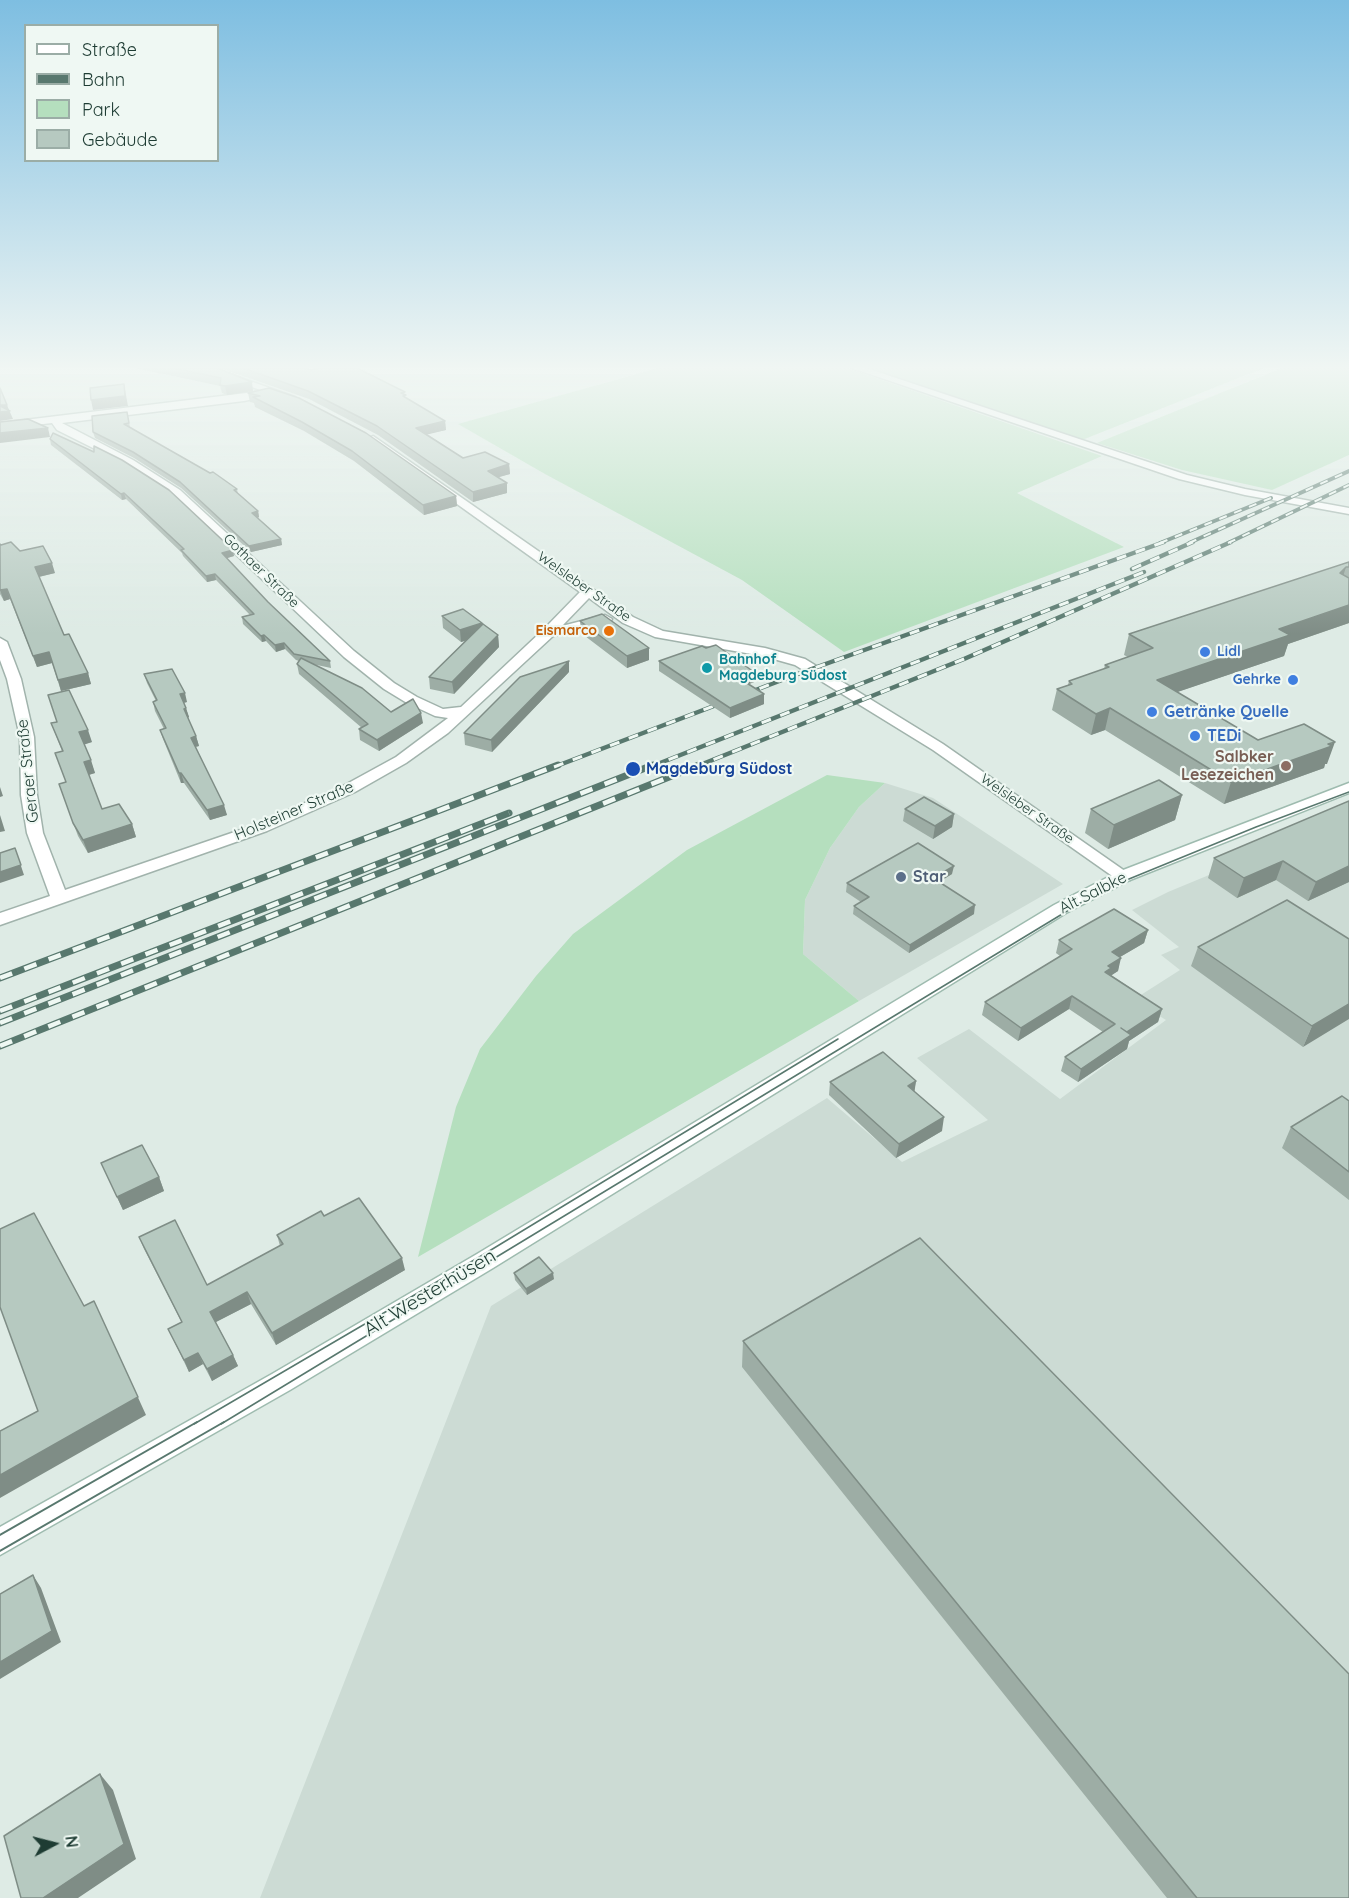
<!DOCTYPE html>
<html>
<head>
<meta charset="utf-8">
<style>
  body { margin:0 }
  #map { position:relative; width:1349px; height:1898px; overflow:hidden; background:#deebe5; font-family:Quicksand,sans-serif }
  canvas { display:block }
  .legend { position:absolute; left:24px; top:24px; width:195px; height:138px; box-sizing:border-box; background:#eff8f3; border:2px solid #9bada6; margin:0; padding:8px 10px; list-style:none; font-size:18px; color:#1e3c33 }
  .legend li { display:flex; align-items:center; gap:12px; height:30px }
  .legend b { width:30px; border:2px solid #9bada6 }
  .north { position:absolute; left:24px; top:1814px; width:60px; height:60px; -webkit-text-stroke:4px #eff8f3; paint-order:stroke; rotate:83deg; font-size:16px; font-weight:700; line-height:24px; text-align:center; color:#1e3c33 }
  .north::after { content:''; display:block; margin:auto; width:21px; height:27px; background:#1e3c33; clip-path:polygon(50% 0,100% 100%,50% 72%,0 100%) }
</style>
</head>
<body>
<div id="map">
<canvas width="1349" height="1898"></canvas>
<ul class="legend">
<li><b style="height:8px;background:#fff"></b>Straße</li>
<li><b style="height:8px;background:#58786e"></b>Bahn</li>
<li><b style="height:16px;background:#b5dfbe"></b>Park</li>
<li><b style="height:16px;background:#b6c9c0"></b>Gebäude</li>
</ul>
<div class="north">N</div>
</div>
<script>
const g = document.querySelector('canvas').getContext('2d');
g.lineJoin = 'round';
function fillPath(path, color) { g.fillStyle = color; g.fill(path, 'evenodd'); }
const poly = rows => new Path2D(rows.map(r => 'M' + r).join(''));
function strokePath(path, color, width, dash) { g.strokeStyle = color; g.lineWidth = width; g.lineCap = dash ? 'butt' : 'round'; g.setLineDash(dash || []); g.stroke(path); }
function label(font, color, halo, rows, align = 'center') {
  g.font = font + ' Quicksand,sans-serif'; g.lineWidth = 4.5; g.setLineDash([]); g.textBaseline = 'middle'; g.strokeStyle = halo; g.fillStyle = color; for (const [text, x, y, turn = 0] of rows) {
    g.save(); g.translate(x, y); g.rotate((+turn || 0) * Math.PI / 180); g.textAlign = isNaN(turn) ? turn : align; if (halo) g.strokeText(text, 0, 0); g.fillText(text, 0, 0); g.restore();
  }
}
const built = poly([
  [885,783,933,798,1063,884,859,1001,803,954,805,900,830,848,859,807],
  [1349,817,1349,1898,260,1898,491,1306,827,1098,902,1162,988,1120,917,1058,969,1029,1060,1099,1166,1020,1133,1000,1180,970,1161,955,1179,947,1132,910,1168,892]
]);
const green = poly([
  [658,368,847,368,1102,456,1017,493,1124,547,844,652,742,580,545,474,458,424],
  [869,368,1264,368,1082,440],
  [1282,368,1349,368,1349,455,1272,490,1182,470,1097,443],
  [827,775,885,783,859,807,830,848,805,900,803,954,859,1001,418,1257,456,1107,480,1049,536,976,573,934,687,850]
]);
const street = poly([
  [199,368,213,368,295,397,290,400,273,395,244,401,62,423,133,460,180,490,354,651,394,683,417,697,443,709,461,707,543,630,580,592,369,441,368,439,373,436,633,617,663,631,765,648,805,659,943,744,1132,876,1130,880,1124,881,1118,880,933,750,795,665,763,656,655,637,623,623,589,598,562,626,605,615,612,619,610,622,553,636,448,733,406,763,355,792,267,831,0,925,0,913,50,896,27,833,21,795,20,737,7,679,0,660,0,638,7,642,21,679,34,737,37,795,43,833,65,890,255,825,343,786,396,757,448,718,435,716,407,703,384,689,344,657,172,494,125,464,57,430,52,423,0,429,0,423,263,391,199,368],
  [852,368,866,368,1187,475,1245,489,1349,508,1349,514,1245,495,1179,479,852,368]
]);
const secondary = poly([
  [1349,783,1349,793,1130,880,1066,913,493,1268,290,1390,0,1555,0,1527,272,1374,477,1254,1054,905,1118,872,1349,783]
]);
const tramFar1 = poly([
  [194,1424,481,1256,838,1039],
  [221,1424,1087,899,1129,879,1256,827,1349,792]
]);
const tram = poly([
  [0,1535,197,1422],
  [0,1551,224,1422]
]);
const railFar2 = poly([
  [1160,543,1271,498],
  [1189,543,1349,471],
  [1228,543,1349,485]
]);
const railFar1 = poly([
  [1132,569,1193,542],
  [554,767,795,675,1164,542],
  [650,767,1144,572],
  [695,767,964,659,1231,542]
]);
const rail = poly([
  [0,978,558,765],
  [0,1011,509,813],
  [0,1023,653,765],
  [0,1046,699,765]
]);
const wall = poly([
  [135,368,217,368,253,391,227,395,222,393,220,386],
  [220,368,302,368,406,398,445,421,446,430,427,434,463,458,509,464,510,474,498,477,507,493,473,502,378,435,309,399],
  [269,388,456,496,457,506,424,515,354,461,304,431,255,407,254,403,250,402,248,393],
  [127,412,130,427,237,489,238,494,258,511,259,517,258,518,281,539,282,545,251,552,181,488,134,458,95,438,93,432],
  [50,439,234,556,227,558,268,602,330,661,331,668,312,664,391,712,423,723,379,751,360,740,359,729,362,728,299,674,297,664,299,661,296,660,285,649,276,652,266,641,262,642,243,624,242,617,250,615,216,580,207,582,183,556,182,553,126,499,122,500,51,445],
  [0,544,20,551,55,573,39,577,64,635,88,673,91,684,61,691,52,663,37,667,10,599,4,601,0,594],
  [1349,562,1349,623,1288,644,1284,656,1177,692,1258,740,1327,764,1325,764,1324,768,1224,804,1105,730,1091,735,1052,710,1057,689,1068,685,1069,681,1104,669,1105,665,1128,657,1124,655,1129,634],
  [442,616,482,623,482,624,498,635,499,647,454,694,430,689,429,677,465,641,461,642,443,628],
  [580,621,649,660,627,668,581,633],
  [659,661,754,672,754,682,749,684,764,704,730,718,659,671],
  [569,672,492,752,465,745,464,733],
  [144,674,187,702,184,703,189,717,188,718,196,736,199,746,196,747,227,815,210,820,184,783,181,783,163,739,160,730,164,729,155,711,153,702,156,701,147,683],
  [51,723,92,742,84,744,95,773,89,775,102,809,132,824,136,837,88,853,78,836,59,784,66,782,62,751],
  [1182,795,1175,820,1108,849,1085,833,1091,809],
  [1349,801,1349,882,1308,901,1276,880,1237,898,1208,878,1214,858],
  [905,809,954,814,952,827,933,839,903,821],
  [952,874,939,882,974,914,909,953,853,914,854,906,861,902,846,892,847,883],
  [1148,930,1144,943,1120,957,1118,971,1111,975,1162,1009,1158,1022,1129,1041,1127,1049,1078,1082,1061,1071,1065,1057,1103,1032,1069,1009,1018,1041,982,1015,985,1002,1060,956,1056,953,1059,940],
  [1349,939,1303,1047,1191,966,1198,947],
  [916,1081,914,1091,942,1131,896,1158,829,1095,830,1082],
  [1349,1101,1349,1200,1282,1148,1291,1127],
  [101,1163,159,1177,164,1191,123,1210],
  [324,1216,405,1270,276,1345,251,1304,216,1322,233,1355,238,1366,212,1381,203,1364,189,1372,168,1329,182,1323,144,1249,139,1237,207,1285,280,1246,277,1235],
  [514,1273,554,1279,527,1295,515,1280],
  [743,1341,1349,1898,1167,1898,742,1367]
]);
const shadedWall = poly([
  [252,382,253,391,227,395,225,386],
  [124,384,128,406,93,410,91,400],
  [0,405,7,405,13,419,0,421],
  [445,421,446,430,417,437,416,428],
  [48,428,50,437,0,443,0,433],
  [509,464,510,474,489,480,488,471],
  [507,483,507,493,473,502,473,492],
  [124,493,126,499,122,500,121,494],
  [456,496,457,506,424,515,423,505],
  [258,511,259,517,254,519,252,513],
  [281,539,282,545,251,552,249,546],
  [233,550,234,556,224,559,222,553],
  [52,563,55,573,38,577,35,567],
  [1346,567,1340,586,1340,573],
  [215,574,216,580,207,582,206,576],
  [7,589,10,599,4,601,0,590],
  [1349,605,1349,623,1288,644,1284,656,1151,701,1157,680,1279,629],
  [482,623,483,635,461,642,460,630],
  [264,635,266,641,262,642,261,636],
  [498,635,499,647,454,694,452,682],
  [284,643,285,649,276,652,275,645],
  [649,648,649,660,627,668,627,656],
  [49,652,52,663,37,667,33,656],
  [569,661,569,672,492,752,491,740],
  [754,672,754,682,739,688,739,678],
  [88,673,91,684,61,691,58,680],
  [185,693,187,702,182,703,180,694],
  [764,694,764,704,730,718,730,708],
  [186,708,189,717,186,718,184,709],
  [1110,708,1105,730,1091,735,1096,714],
  [421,713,423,723,379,751,377,740],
  [88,730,92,742,83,745,79,732],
  [196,736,199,746,194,747,191,738],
  [1335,742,1327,764,1325,764,1324,768,1224,804,1231,782],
  [91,760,95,773,88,775,84,762],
  [179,773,181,773,184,783,181,783],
  [0,787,3,796,0,797],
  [1182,795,1175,820,1108,849,1114,825],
  [224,805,227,815,210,820,207,810],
  [954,814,952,827,933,839,935,826],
  [0,815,5,831,0,832],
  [132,824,136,837,88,853,83,840],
  [15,848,24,875,0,883,0,872],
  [1283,861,1276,880,1237,898,1244,878],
  [954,866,952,874,931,887,933,878],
  [1349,866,1349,882,1308,901,1316,882],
  [975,905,974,914,909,953,910,945],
  [1148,930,1144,943,1108,964,1112,952],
  [1121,958,1118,971,1109,977,1105,972,1108,966],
  [1072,996,1069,1009,1018,1041,1021,1028],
  [1349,1004,1349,1019,1303,1047,1312,1026],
  [1162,1009,1158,1022,1129,1041,1127,1049,1078,1082,1081,1069,1127,1032],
  [916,1081,914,1095,908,1086],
  [944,1117,942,1131,896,1158,899,1144],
  [159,1177,164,1191,123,1210,117,1197],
  [402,1258,405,1270,276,1345,272,1333],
  [553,1273,554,1279,527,1295,526,1289],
  [247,1292,251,1304,214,1323,210,1312],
  [94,1301,146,1415,0,1498,0,1475,138,1397],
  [198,1353,203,1364,189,1372,184,1360],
  [233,1355,238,1366,212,1381,207,1369],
  [33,1575,41,1588,61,1642,0,1679,0,1662],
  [100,1774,113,1790,136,1859,78,1898,43,1898]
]);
const building = poly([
  [173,368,217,368,252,382,225,386,220,385,221,378,173,368],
  [243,368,302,368,311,370,320,368,357,368,405,392,401,393,406,395,403,396,445,421,416,428,463,458,485,452,509,464,488,471,507,483,473,492,377,426,308,391,243,368],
  [124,384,125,396,91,400,90,388,124,384],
  [0,388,7,405,0,405,0,388],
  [269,388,299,398,366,433,456,496,423,505,352,451,302,422,253,397,260,396,248,393,269,388],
  [0,406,10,411,0,412,0,406],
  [127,412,129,423,124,424,210,473,213,472,237,489,234,490,258,511,252,513,281,539,249,546,180,482,133,452,93,432,92,416,127,412],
  [28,419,48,428,0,433,0,422,28,419],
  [53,433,94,452,94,446,122,460,169,490,233,550,222,553,268,602,330,661,294,654,284,643,275,645,264,635,261,636,242,617,254,614,215,574,206,576,181,550,184,549,124,493,121,494,50,439,53,433],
  [11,542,20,551,43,546,52,563,35,567,64,635,69,634,88,673,58,680,49,652,33,656,7,589,0,590,0,544,1,545,11,542],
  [1349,562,1349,567,1346,567,1340,573,1349,578,1349,605,1279,629,1290,635,1157,680,1258,740,1304,724,1335,742,1328,744,1332,746,1231,782,1110,708,1096,714,1057,689,1072,684,1069,681,1109,667,1105,665,1153,648,1129,634,1349,562],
  [463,609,482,623,460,630,442,616,463,609],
  [602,614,649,648,627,656,580,621,602,614],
  [483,624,498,635,452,682,429,677,483,624],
  [716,645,754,672,739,678,764,694,730,708,659,661,702,646,706,648,716,645],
  [301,658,362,688,391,712,413,699,421,713,377,740,359,729,368,724,297,664,301,658],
  [569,661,491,740,464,733,520,677,569,661],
  [172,669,185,693,180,694,186,708,184,709,196,736,191,738,224,805,207,810,181,773,179,773,160,730,166,728,153,702,157,700,144,674,172,669],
  [69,690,88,730,79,732,91,760,84,762,102,809,119,804,132,824,83,840,73,823,59,784,66,782,55,753,63,751,51,723,57,722,48,695,69,690],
  [1159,780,1182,795,1114,825,1091,809,1159,780],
  [924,797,954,814,935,826,905,809,924,797],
  [1349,801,1349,866,1316,882,1283,861,1244,878,1214,858,1349,801],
  [918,843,954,866,933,878,975,905,910,945,854,906,869,897,847,883,918,843],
  [15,848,21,865,0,872,0,853,15,848],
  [1287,900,1349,939,1349,1004,1312,1026,1198,947,1287,900],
  [1114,909,1148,930,1112,952,1121,958,1108,966,1111,968,1105,972,1162,1009,1127,1032,1121,1028,1131,1035,1081,1069,1065,1057,1115,1024,1072,996,1021,1028,985,1002,1072,949,1059,940,1114,909],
  [883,1052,916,1081,908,1086,944,1117,899,1144,830,1082,883,1052],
  [1342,1096,1349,1101,1349,1172,1291,1127,1342,1096],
  [142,1145,159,1177,117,1197,101,1163,142,1145],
  [359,1198,402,1258,272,1333,247,1292,210,1312,233,1355,207,1369,198,1353,184,1360,168,1329,182,1322,139,1237,175,1220,207,1285,283,1244,277,1235,321,1211,324,1216,359,1198],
  [34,1213,84,1306,94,1301,138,1397,0,1475,0,1431,38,1411,0,1307,0,1229,34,1213],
  [920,1238,1349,1674,1349,1898,1197,1898,743,1341,920,1238],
  [539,1257,553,1273,526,1289,514,1273,539,1257],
  [33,1575,52,1631,0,1662,0,1594,33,1575],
  [100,1774,124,1844,43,1898,21,1898,4,1836,100,1774]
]);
const markers = [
  [609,631,6,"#e8710a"],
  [1205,652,6,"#3f7fe0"],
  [707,668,6,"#0f9aa8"],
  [1293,680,6,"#3f7fe0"],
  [1152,712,6,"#3f7fe0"],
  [1195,736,6,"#3f7fe0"],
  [1286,766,6,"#8d6e63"],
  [633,769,8,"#1a4fb4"],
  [901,877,6,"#5c6f8a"]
];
const farStreetnames = [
  ["Gothaer Straße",261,571,44],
  ["Welsleber Straße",584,587,35],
  ["Welsleber Straße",1027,809,35]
];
const farFoodnames = [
  ["Eismarco",597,631]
];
const farShopnames = [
  ["Lidl",1217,652],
  ["Gehrke",1281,680,"right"]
];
const farCulturenames = [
  ["Bahnhof",719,660],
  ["Magdeburg Südost",719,676]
];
const shopNames = [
  ["Getränke Quelle",1164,712],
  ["TEDi",1207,736]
];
const educationNames = [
  ["Salbker",1274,757],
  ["Lesezeichen",1274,775]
];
const transitNames = [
  ["Magdeburg Südost",646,769]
];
const streetNames = [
  ["Geraer Straße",28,771,-96],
  ["Holsteiner Straße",294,811,-23],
  ["Alt Salbke",1093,893,-27]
];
const serviceNames = [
  ["Star",913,877]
];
const nearStreetnames = [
  ["Alt Westerhüsen",430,1293,-31]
];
fillPath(built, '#ccdbd4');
fillPath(green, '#b5dfbe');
strokePath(street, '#a1b3ac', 3);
strokePath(secondary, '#9ebbaf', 3);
fillPath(street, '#fff');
fillPath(secondary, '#fff');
strokePath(tramFar1, '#58786e', 1.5);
strokePath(tram, '#58786e', 2);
strokePath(railFar2, '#58786e', 4);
strokePath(railFar1, '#58786e', 4.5);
strokePath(rail, '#58786e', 7);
strokePath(railFar2, '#eff8f3', 2, [8]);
strokePath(railFar1, '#eff8f3', 3, [10]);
strokePath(rail, '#eff8f3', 4.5, [13]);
fillPath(wall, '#9dada5');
fillPath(shadedWall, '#7f8d86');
fillPath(building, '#b6c9c0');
strokePath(building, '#7f8d86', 1.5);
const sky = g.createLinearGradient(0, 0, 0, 634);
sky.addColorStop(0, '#7ebee1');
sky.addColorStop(0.58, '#f0f6f3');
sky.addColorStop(1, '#f0f6f300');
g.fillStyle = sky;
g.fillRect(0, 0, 1349, 634);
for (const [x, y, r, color] of markers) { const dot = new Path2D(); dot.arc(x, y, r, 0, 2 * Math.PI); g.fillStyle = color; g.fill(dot); strokePath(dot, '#eff8f3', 2); }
label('14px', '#1e3c33', '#eff8f3', farStreetnames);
label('bold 14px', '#c56008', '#eff8f3', farFoodnames, 'right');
label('bold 14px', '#366cbe', '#eff8f3', farShopnames, 'left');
label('bold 14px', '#0d838f', '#eff8f3', farCulturenames, 'left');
label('bold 16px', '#366cbe', '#eff8f3', shopNames, 'left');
label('bold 16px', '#785e54', '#eff8f3', educationNames, 'right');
label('bold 16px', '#164399', '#eff8f3', transitNames, 'left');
label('16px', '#1e3c33', '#eff8f3', streetNames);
label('bold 16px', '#4e5e75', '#eff8f3', serviceNames, 'left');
label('20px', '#1e3c33', '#eff8f3', nearStreetnames);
</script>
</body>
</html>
